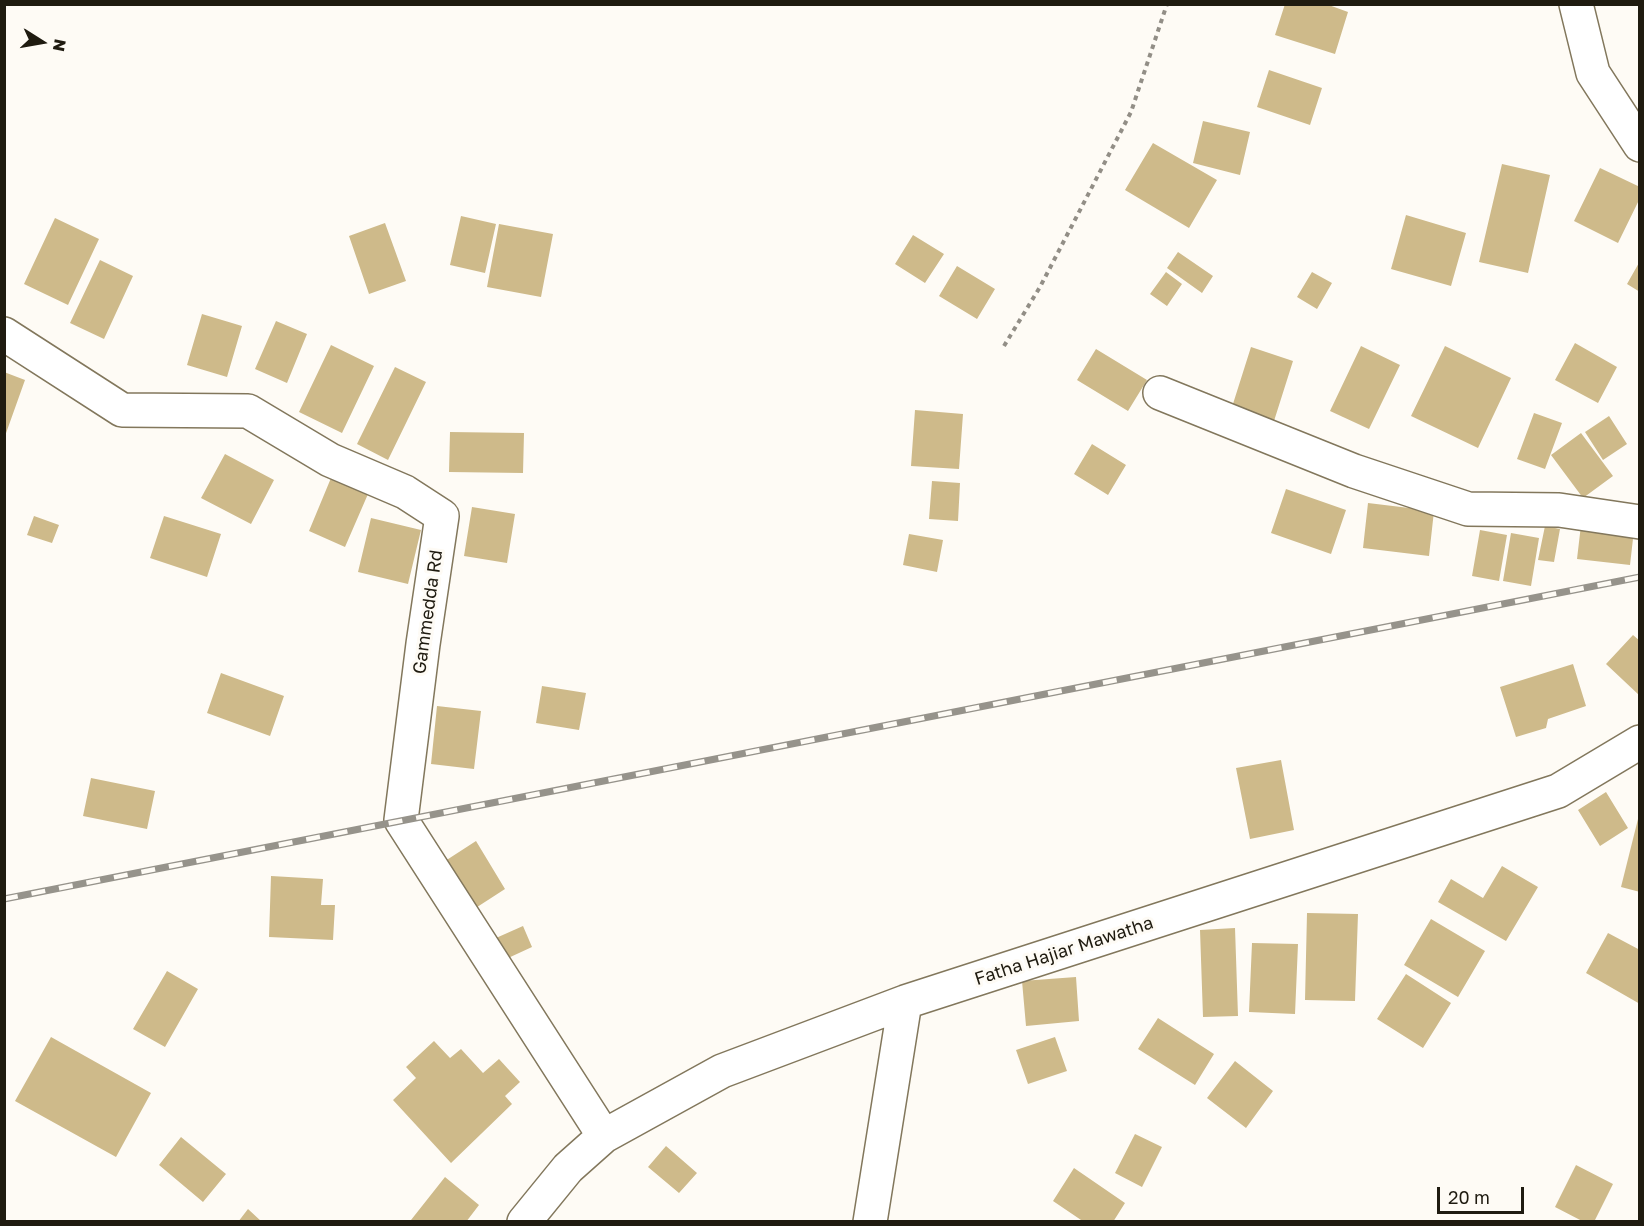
<!DOCTYPE html>
<html>
<head>
<meta charset="utf-8">
<style>
  body { margin:0 }
  #map { position:relative; width:1644px; height:1226px; overflow:hidden; background:#fefbf5; font-family:"Golos Text",sans-serif }
  canvas { display:block }
  .frame { position:absolute; inset:0; border:6px solid #1f1b10; pointer-events:none }
  .north { position:absolute; left:12px; top:12px; width:60px; height:60px; -webkit-text-stroke:4px #fefbf5; paint-order:stroke; rotate:101deg; font-size:16px; font-weight:700; line-height:24px; text-align:center; color:#1f1b10 }
  .north::after { content:''; display:block; margin:auto; width:21px; height:27px; background:#1f1b10; clip-path:polygon(50% 0,100% 100%,50% 72%,0 100%) }
  .scale { position:absolute; left:1437px; top:1187px; width:87px; height:27px; box-sizing:border-box; border:3px solid #1f1b10; border-top:0; padding-left:8px; font-size:18px; line-height:21px; white-space:nowrap; color:#1f1b10; -webkit-text-stroke:4px #fefbf5; paint-order:stroke }
</style>
</head>
<body>
<div id="map">
<canvas width="1644" height="1226"></canvas>
<div class="frame"></div>
<div class="north">N</div>
<div class="scale">20 m</div>
</div>
<script>
const g = document.querySelector('canvas').getContext('2d');
g.lineJoin = 'round';
function fillPath(path, color) { g.fillStyle = color; g.fill(path, 'evenodd'); }
const poly = rows => new Path2D(rows.map(r => 'M' + r).join(''));
function strokePath(path, color, width, dash) { g.strokeStyle = color; g.lineWidth = width; g.lineCap = dash ? 'butt' : 'round'; g.setLineDash(dash || []); g.stroke(path); }
function label(font, color, halo, rows, align = 'center') {
  g.font = font + ' "Golos Text",sans-serif'; g.lineWidth = 6; g.setLineDash([]); g.textBaseline = 'middle'; g.strokeStyle = halo; g.fillStyle = color; for (const [text, x, y, turn = 0] of rows) {
    g.save(); g.translate(x, y); g.rotate((+turn || 0) * Math.PI / 180); g.textAlign = isNaN(turn) ? turn : align; if (halo) g.strokeText(text, 0, 0); g.fillText(text, 0, 0); g.restore();
  }
}
const building = poly([
  [1285,4,1326,4,1348,12,1335,54,1275,35],
  [1269,70,1322,88,1310,125,1257,107],
  [1203,121,1250,132,1240,175,1193,163],
  [1153,143,1217,180,1189,228,1125,190],
  [1502,164,1550,175,1528,273,1479,262],
  [1600,168,1640,187,1640,198,1618,243,1574,221],
  [1406,215,1466,233,1451,286,1391,269],
  [461,216,496,224,485,273,450,265],
  [55,218,99,239,68,305,24,284],
  [385,223,406,281,369,294,349,236],
  [499,224,553,234,541,297,487,287],
  [913,235,944,254,925,283,895,264],
  [1178,252,1213,276,1202,293,1167,268],
  [100,260,133,276,104,339,70,323],
  [1640,261,1640,292,1627,284],
  [957,266,995,289,977,319,939,296],
  [1166,272,1182,284,1167,306,1150,294],
  [1312,272,1332,283,1317,309,1297,297],
  [202,314,242,326,227,377,187,365],
  [276,321,307,334,287,383,255,369],
  [1575,343,1617,367,1598,403,1555,380],
  [331,345,374,366,342,433,299,412],
  [1361,346,1400,365,1369,429,1330,411],
  [1445,346,1511,378,1478,448,1411,416],
  [1251,347,1293,361,1274,421,1232,407],
  [1096,349,1147,380,1128,411,1077,380],
  [395,367,426,382,388,460,357,444],
  [4,372,25,380,5,436,4,436],
  [915,410,963,414,959,469,911,466],
  [1534,413,1562,423,1545,469,1517,459],
  [1609,416,1627,444,1603,460,1585,432],
  [450,432,524,433,523,473,449,472],
  [1581,433,1613,476,1583,498,1551,455],
  [1092,444,1126,465,1108,495,1074,474],
  [225,454,274,480,251,524,201,498],
  [331,478,368,494,345,547,309,531],
  [932,481,960,483,958,521,929,519],
  [1286,489,1346,510,1331,554,1271,533],
  [1368,503,1434,511,1429,556,1363,548],
  [472,507,515,514,507,563,464,556],
  [34,516,59,525,52,543,27,535],
  [164,516,221,534,207,577,150,558],
  [371,518,421,530,408,584,358,572],
  [1581,525,1634,530,1630,565,1577,559],
  [1545,526,1560,529,1554,562,1538,560],
  [1480,530,1507,535,1499,581,1472,576],
  [1511,533,1539,538,1531,586,1503,581],
  [909,534,943,540,937,572,903,565],
  [1633,635,1640,641,1640,696,1606,664],
  [1573,664,1586,706,1548,719,1546,728,1516,737,1500,687],
  [221,673,284,696,270,736,207,713],
  [542,686,586,693,579,730,536,723],
  [437,706,481,711,474,769,431,764],
  [1281,760,1294,830,1250,839,1236,768],
  [91,778,155,791,147,829,83,816],
  [1606,792,1628,828,1600,846,1578,810],
  [1639,815,1640,815,1640,892,1621,887],
  [476,841,505,889,471,911,442,863],
  [1502,866,1538,887,1506,941,1438,902,1451,879,1483,898],
  [271,876,323,879,321,905,335,905,333,940,269,937],
  [1307,913,1358,914,1355,1001,1305,1000],
  [1431,919,1485,951,1458,997,1404,965],
  [523,926,532,947,506,959,496,938],
  [1235,928,1238,1016,1203,1017,1200,930],
  [1608,933,1640,950,1640,1004,1586,973],
  [1252,943,1298,944,1295,1014,1249,1012],
  [167,971,198,989,165,1047,133,1029],
  [1406,974,1451,1003,1423,1048,1377,1019],
  [1076,977,1079,1021,1026,1026,1022,981],
  [1158,1018,1214,1054,1195,1085,1138,1049],
  [51,1037,151,1093,116,1157,15,1101],
  [1055,1037,1067,1071,1028,1084,1016,1050],
  [434,1041,450,1058,461,1049,483,1073,499,1059,520,1082,505,1096,512,1104,451,1163,393,1100,416,1078,406,1067],
  [1235,1061,1273,1091,1246,1128,1207,1098],
  [1135,1134,1162,1147,1142,1187,1115,1173],
  [181,1137,226,1174,203,1202,159,1165],
  [666,1146,697,1173,679,1193,648,1167],
  [1576,1165,1613,1184,1594,1222,1584,1222,1555,1207],
  [1074,1168,1125,1203,1113,1222,1084,1222,1053,1201],
  [445,1177,479,1205,466,1222,413,1222,411,1220],
  [248,1209,262,1222,238,1222]
]);
const path = poly([
  [1004,346,1040,287,1131,112,1167,4]
]);
const minor = poly([
  [1576,4,1593,73,1640,145],
  [4,334,122,410,248,411,330,460,405,492,442,516,423,644,401,820,604,1136],
  [1160,393,1354,471,1468,509,1559,510,1640,522],
  [524,1222,568,1168,604,1136,722,1071,905,1002,1558,791,1640,742],
  [870,1222,905,1002]
]);
const rail = poly([
  [4,899,1640,577]
]);
const streetNames = [
  ["Gammedda Rd",428,612,-82],
  ["Fatha Hajiar Mawatha",1064,951,-18]
];
fillPath(building, '#ceba8a');
strokePath(minor, '#82775c', 36);
strokePath(path, '#928e86', 4, [4.5, 4.5]);
strokePath(minor, '#fff', 33);
strokePath(rail, '#96938b', 7);
strokePath(rail, '#fefbf5', 4.5, [14]);
label('18px', '#1f1b10', '#fefbf5', streetNames);
</script>
</body>
</html>
